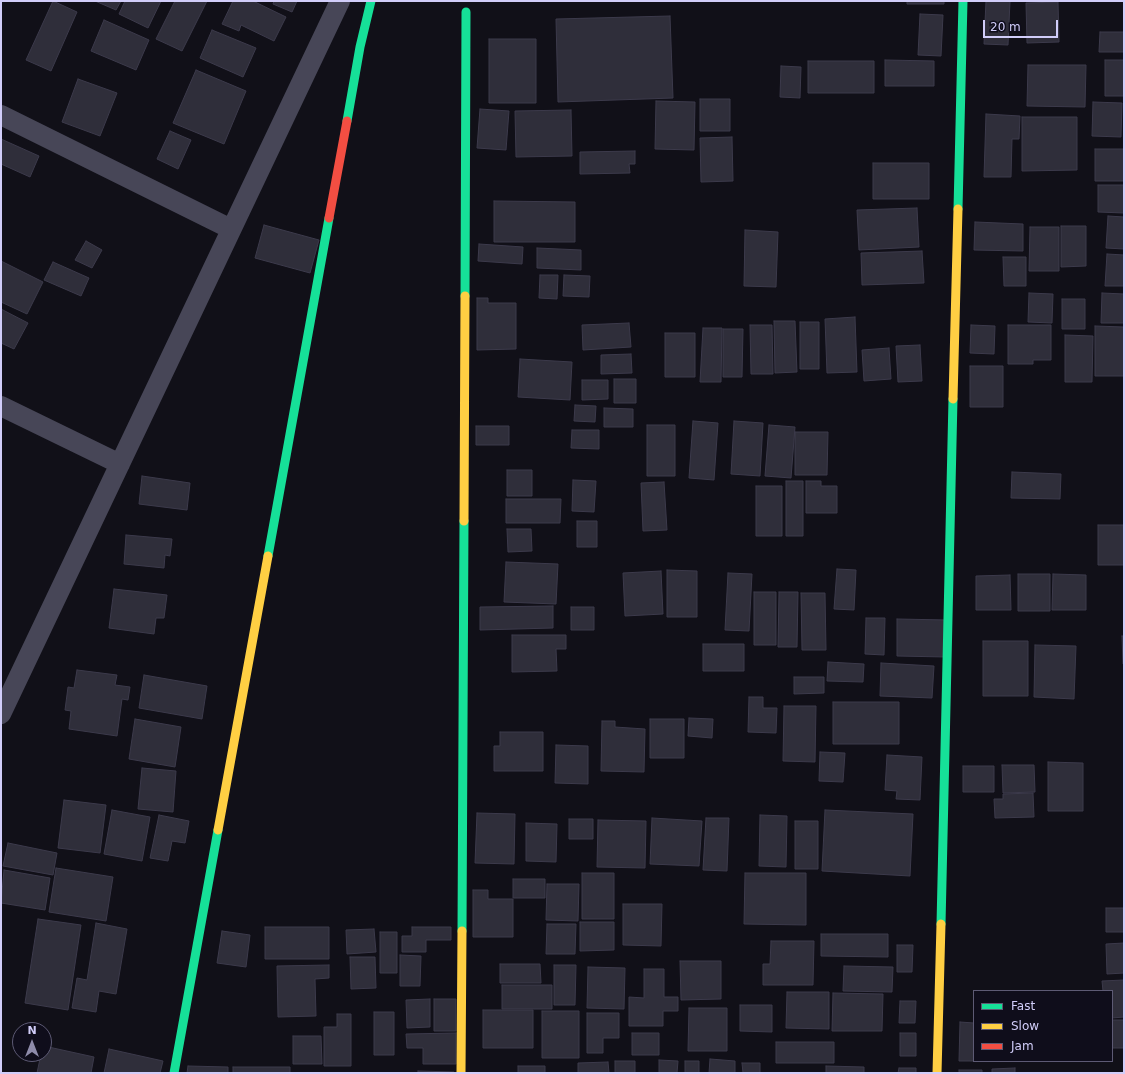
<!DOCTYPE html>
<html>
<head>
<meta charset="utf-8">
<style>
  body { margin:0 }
  #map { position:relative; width:1125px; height:1074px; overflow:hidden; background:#111018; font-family:"DejaVu Sans",sans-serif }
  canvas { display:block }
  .frame { position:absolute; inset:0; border:2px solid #d1cdf9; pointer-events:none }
  .legend { position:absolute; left:973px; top:990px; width:140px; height:72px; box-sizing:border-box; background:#0f0d1b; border:1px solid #5d5a74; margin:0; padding:5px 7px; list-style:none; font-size:12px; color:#d1cdf9 }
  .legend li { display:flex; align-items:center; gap:8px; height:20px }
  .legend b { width:20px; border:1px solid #5d5a74 }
  .north { position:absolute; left:12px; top:1022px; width:40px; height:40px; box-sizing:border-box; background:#0f0d1b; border:1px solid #5d5a74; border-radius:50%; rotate:0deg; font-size:11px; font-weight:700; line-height:16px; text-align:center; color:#d1cdf9 }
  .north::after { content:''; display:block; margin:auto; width:14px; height:18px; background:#8e8baa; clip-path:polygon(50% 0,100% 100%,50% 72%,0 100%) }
  .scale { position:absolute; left:983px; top:20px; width:75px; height:18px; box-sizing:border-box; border:2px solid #d1cdf9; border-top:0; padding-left:5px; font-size:12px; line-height:14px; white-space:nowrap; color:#d1cdf9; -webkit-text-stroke:3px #0f0d1b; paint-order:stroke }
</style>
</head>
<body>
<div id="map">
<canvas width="1125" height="1074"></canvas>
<div class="frame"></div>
<ul class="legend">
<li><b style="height:5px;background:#16e098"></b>Fast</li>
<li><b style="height:5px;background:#ffcf43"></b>Slow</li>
<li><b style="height:5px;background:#f24e42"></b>Jam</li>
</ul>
<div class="north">N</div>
<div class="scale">20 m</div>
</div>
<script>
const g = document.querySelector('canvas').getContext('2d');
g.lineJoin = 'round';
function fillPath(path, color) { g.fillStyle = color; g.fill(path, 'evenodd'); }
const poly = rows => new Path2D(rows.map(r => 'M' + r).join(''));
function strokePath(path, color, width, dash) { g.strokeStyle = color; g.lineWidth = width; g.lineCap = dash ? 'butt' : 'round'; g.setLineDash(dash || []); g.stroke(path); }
const building = poly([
  [53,1,77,12,51,71,26,60,53,1],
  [95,1,121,1,116,10,95,1],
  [125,1,161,1,148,28,119,14,125,1],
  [175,1,207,1,182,51,156,39,175,1],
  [233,1,253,1,286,17,274,41,241,25,239,31,222,24,233,1],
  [274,1,297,1,292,12,273,4,274,1],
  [907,1,944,1,944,4,907,4,907,1],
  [986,1,1010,1,1008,45,984,44,986,1],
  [1058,2,1059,42,1027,43,1026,3,1058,2],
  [920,14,943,15,941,56,918,55,920,14],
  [670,16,673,98,558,102,556,19,670,16],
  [104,20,149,40,136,70,91,51,104,20],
  [212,30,256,48,243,77,200,58,212,30],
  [1100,32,1124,32,1124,52,1099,52,1100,32],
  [489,39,536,39,536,103,489,103,489,39],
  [885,60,934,61,934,86,885,86,885,60],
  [1105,60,1124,60,1124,96,1105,96,1105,60],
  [808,61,874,61,874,93,808,93,808,61],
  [1028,65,1086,65,1085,107,1027,106,1028,65],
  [781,66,801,67,800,98,780,97,781,66],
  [196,70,246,91,224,144,173,123,196,70],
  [78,79,117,93,100,136,62,122,78,79],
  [700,99,730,99,730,131,700,131,700,99],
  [656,101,695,102,694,150,655,149,656,101],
  [1093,102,1122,103,1121,137,1092,136,1093,102],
  [480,109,509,111,506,150,477,148,480,109],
  [571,110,572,156,516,157,515,111,571,110],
  [986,114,1020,116,1019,139,1012,139,1011,177,984,177,986,114],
  [1022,117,1077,117,1077,170,1022,171,1022,117],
  [170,131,191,140,178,169,157,159,170,131],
  [732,137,733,181,701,182,700,138,732,137],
  [1,139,39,156,30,177,1,164,1,139],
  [1095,149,1124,149,1124,181,1095,181,1095,149],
  [635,151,635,164,629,164,630,173,580,174,580,152,635,151],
  [873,163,929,163,929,199,873,199,873,163],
  [1098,185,1124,185,1124,213,1098,212,1098,185],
  [494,201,575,202,575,242,494,242,494,201],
  [917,208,919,247,859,250,857,210,917,208],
  [1108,216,1124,217,1124,249,1106,248,1108,216],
  [975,222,1023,224,1023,251,974,250,975,222],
  [264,225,319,240,310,273,255,258,264,225],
  [1061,226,1086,226,1086,266,1061,267,1061,226],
  [1030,227,1059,227,1059,271,1029,271,1030,227],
  [745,230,778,232,776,287,744,286,745,230],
  [86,241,102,250,92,268,75,260,86,241],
  [479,244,523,247,522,264,478,261,479,244],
  [537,248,581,250,581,270,537,268,537,248],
  [922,251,924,283,862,285,861,253,922,251],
  [1107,254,1124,255,1124,286,1105,286,1107,254],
  [1003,257,1026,257,1026,286,1004,286,1003,257],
  [1,261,43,282,27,314,1,302,1,261],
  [53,262,89,278,81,296,44,280,53,262],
  [540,275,558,275,557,299,539,298,540,275],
  [564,275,590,276,589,297,563,296,564,275],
  [1029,293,1053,294,1052,323,1028,322,1029,293],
  [1102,293,1124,294,1124,323,1101,323,1102,293],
  [477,298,488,298,488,303,516,303,516,349,477,350,477,298],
  [1062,299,1085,299,1085,329,1062,329,1062,299],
  [1,309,28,323,14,349,1,343,1,309],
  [855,317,857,372,827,373,825,319,855,317],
  [774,321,795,321,797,372,775,373,774,321],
  [800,322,819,322,819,369,800,369,800,322],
  [629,323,631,347,583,350,582,325,629,323],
  [750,325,772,325,773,374,751,374,750,325],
  [971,325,995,326,994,354,970,353,971,325],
  [1008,325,1051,325,1051,360,1033,360,1033,364,1008,364,1008,325],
  [1095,326,1124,327,1124,376,1095,376,1095,326],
  [703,328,722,328,721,382,700,382,703,328],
  [723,329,743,329,742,377,723,377,723,329],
  [665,333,695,333,695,377,665,377,665,333],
  [1065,335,1093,336,1092,382,1065,382,1065,335],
  [920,345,922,381,898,382,896,346,920,345],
  [889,348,891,379,864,381,862,350,889,348],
  [631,354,632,373,601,374,601,355,631,354],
  [520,359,572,362,570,400,518,397,520,359],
  [970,366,1003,366,1003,407,970,407,970,366],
  [614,379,636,379,636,403,614,403,614,379],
  [582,380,608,380,608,399,582,400,582,380],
  [575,405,596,406,595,422,574,421,575,405],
  [604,408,633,409,633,427,604,427,604,408],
  [693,421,718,423,714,480,689,478,693,421],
  [734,421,763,423,760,476,731,474,734,421],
  [647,425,675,425,675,476,647,476,647,425],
  [769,425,795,427,791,478,765,476,769,425],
  [476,426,509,426,509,445,476,445,476,426],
  [572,430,599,430,599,449,571,448,572,430],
  [795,432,828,432,827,475,795,475,795,432],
  [507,470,532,470,532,496,507,496,507,470],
  [1012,472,1061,474,1060,499,1011,498,1012,472],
  [142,476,190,483,187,510,139,504,142,476],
  [573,480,596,481,594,512,572,511,573,480],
  [786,481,803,481,803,536,786,536,786,481],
  [806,481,821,481,821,486,837,486,837,513,806,513,806,481],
  [664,482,667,530,643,531,641,483,664,482],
  [756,486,782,486,782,536,756,536,756,486],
  [506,499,561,499,560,523,506,523,506,499],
  [577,521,597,521,597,547,577,547,577,521],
  [1098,525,1124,525,1124,565,1098,565,1098,525],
  [507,529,531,529,532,551,508,552,507,529],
  [126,535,172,539,170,556,165,555,164,568,124,564,126,535],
  [506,562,558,564,556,604,504,602,506,562],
  [837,569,856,570,854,610,834,609,837,569],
  [667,570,697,571,697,617,667,617,667,570],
  [661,571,663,614,625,616,623,573,661,571],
  [728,573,752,574,749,631,725,630,728,573],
  [1018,574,1050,574,1050,611,1018,611,1018,574],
  [1053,574,1086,575,1086,610,1052,610,1053,574],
  [1010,575,1011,610,976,610,976,576,1010,575],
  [114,589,167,595,164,618,156,618,154,634,109,628,114,589],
  [754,592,776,592,776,645,754,645,754,592],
  [779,592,798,592,797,647,778,647,779,592],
  [801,593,825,593,826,650,802,650,801,593],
  [553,606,553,628,480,630,480,607,553,606],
  [571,607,594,607,594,630,571,630,571,607],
  [866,618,885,618,884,655,865,654,866,618],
  [897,619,947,620,946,657,897,656,897,619],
  [512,635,566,635,566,649,556,649,557,671,512,672,512,635],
  [1122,636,1124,636,1124,664,1123,664,1122,636],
  [983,641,1028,641,1028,696,983,696,983,641],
  [703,644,744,644,744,671,703,671,703,644],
  [1035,645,1076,646,1074,699,1034,697,1035,645],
  [828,662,864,664,863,682,827,681,828,662],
  [881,663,934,666,932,698,880,696,881,663],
  [77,670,117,675,115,685,130,687,128,700,122,699,117,736,69,729,71,711,65,710,68,687,74,688,77,670],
  [144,675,207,686,202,719,139,708,144,675],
  [794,677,824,677,824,693,794,694,794,677],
  [749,697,763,697,763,708,777,708,776,733,748,732,749,697],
  [833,702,899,702,899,744,833,744,833,702],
  [784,706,816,706,815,762,783,761,784,706],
  [689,718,713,719,712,738,688,736,689,718],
  [135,719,181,727,175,767,129,759,135,719],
  [650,719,684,719,684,758,650,758,650,719],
  [602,721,615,721,615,727,645,729,644,772,601,771,602,721],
  [500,732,543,732,543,771,494,771,494,746,500,746,500,732],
  [556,745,588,746,588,784,555,783,556,745],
  [820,752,845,753,843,782,819,781,820,752],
  [887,755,922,757,920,800,896,799,897,791,885,790,887,755],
  [1048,762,1083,763,1083,811,1048,811,1048,762],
  [1002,765,1034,765,1035,792,1003,793,1002,765],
  [963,766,994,766,994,792,963,792,963,766],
  [142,768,176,771,173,812,138,809,142,768],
  [1033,793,1034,817,995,818,994,799,1003,799,1003,794,1033,793],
  [64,800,106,805,100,853,58,848,64,800],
  [112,810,150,817,142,861,104,854,112,810],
  [825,810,913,814,910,876,822,871,825,810],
  [477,813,515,814,514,864,475,863,477,813],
  [159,815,189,821,185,843,172,841,168,861,150,858,159,815],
  [760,815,787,816,786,867,759,866,760,815],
  [652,818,702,821,699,866,650,864,652,818],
  [706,818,729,818,727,871,703,870,706,818],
  [569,819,593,819,593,839,569,839,569,819],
  [598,820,646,821,645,868,597,867,598,820],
  [795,821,818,821,818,869,795,869,795,821],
  [526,823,557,824,556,862,526,861,526,823],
  [8,843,57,853,53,875,3,866,8,843],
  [56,868,113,877,106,921,49,912,56,868],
  [4,870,50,878,45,910,1,903,4,870],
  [582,873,614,873,614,919,582,919,582,873],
  [745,873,806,873,806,925,744,924,745,873],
  [513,879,545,879,545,898,513,898,513,879],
  [547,884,579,884,578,921,546,920,547,884],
  [473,890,488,890,488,899,513,899,513,937,473,937,473,890],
  [623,904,662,904,661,946,623,945,623,904],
  [1106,908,1124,908,1124,932,1106,932,1106,908],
  [38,919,81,925,68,1010,25,1003,38,919],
  [580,922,614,922,614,950,580,951,580,922],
  [96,923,127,929,116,994,99,991,96,1012,72,1008,77,978,87,980,96,923],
  [547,924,576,924,575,954,546,954,547,924],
  [265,927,329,927,329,959,265,959,265,927],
  [412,927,451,927,451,940,426,940,426,952,402,952,402,936,412,936,412,927],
  [374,929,376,952,347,954,346,930,374,929],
  [222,931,250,935,246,967,217,963,222,931],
  [380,932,397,932,397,973,380,973,380,932],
  [821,934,888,934,888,957,821,956,821,934],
  [771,941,814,941,813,985,763,985,763,964,770,964,771,941],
  [1124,943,1124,973,1107,974,1106,944,1124,943],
  [897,945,913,945,912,972,897,972,897,945],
  [400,955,421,956,420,986,400,986,400,955],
  [350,957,375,957,376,988,351,989,350,957],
  [680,961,721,961,721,999,681,1000,680,961],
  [500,964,540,964,541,983,500,983,500,964],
  [329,965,329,978,315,979,316,1016,278,1017,277,966,329,965],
  [554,965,576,965,575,1005,554,1005,554,965],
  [844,966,893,967,892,992,843,991,844,966],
  [588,967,625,968,624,1009,587,1008,588,967],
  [644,969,664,969,664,997,678,997,678,1011,663,1011,663,1026,629,1026,629,997,644,998,644,969],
  [1124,980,1124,1017,1112,1018,1112,991,1103,991,1102,981,1124,980],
  [502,985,552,985,552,1009,502,1009,502,985],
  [787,992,829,992,829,1029,786,1028,787,992],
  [833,993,883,994,882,1031,832,1031,833,993],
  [430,999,430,1027,407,1028,406,1000,430,999],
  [434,999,456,999,456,1031,434,1031,434,999],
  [900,1001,916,1001,915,1023,899,1023,900,1001],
  [740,1005,772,1005,772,1032,740,1031,740,1005],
  [689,1008,727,1008,727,1051,688,1051,689,1008],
  [483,1010,533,1010,533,1048,483,1048,483,1010],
  [542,1011,579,1011,579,1058,542,1058,542,1011],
  [374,1012,394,1012,394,1055,374,1055,374,1012],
  [587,1013,619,1013,619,1038,603,1038,603,1053,587,1053,587,1013],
  [337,1014,351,1014,351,1066,324,1066,324,1027,337,1027,337,1014],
  [1112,1020,1124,1020,1124,1048,1112,1048,1112,1020],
  [960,1022,974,1023,974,1061,983,1061,959,1061,960,1022],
  [456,1033,456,1064,423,1064,423,1048,407,1048,406,1034,456,1033],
  [632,1033,659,1033,659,1055,632,1055,632,1033],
  [900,1033,916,1033,916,1056,900,1056,900,1033],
  [293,1036,321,1036,322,1064,293,1064,293,1036],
  [776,1042,834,1042,834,1063,776,1063,776,1042],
  [44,1046,94,1057,91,1073,37,1073,41,1054,44,1054,44,1046],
  [109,1049,163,1061,160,1073,104,1073,109,1049],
  [710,1059,735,1061,735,1073,709,1073,710,1059],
  [659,1060,678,1061,677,1073,659,1073,659,1060],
  [615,1061,635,1061,635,1073,615,1073,615,1061],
  [685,1061,699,1061,699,1073,685,1073,685,1061],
  [608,1062,609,1073,578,1073,578,1063,608,1062],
  [742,1063,760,1063,760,1073,743,1073,742,1063],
  [188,1066,228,1067,228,1073,187,1073,188,1066],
  [518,1066,545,1066,545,1073,518,1073,518,1066],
  [826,1066,864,1067,864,1073,826,1073,826,1066],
  [233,1067,290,1067,290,1073,233,1073,233,1067],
  [899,1068,916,1068,916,1073,898,1073,899,1068],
  [1015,1068,1015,1073,992,1073,992,1069,1015,1068],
  [959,1070,982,1070,982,1073,959,1073,959,1070],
  [418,1071,454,1072,454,1073,418,1073,418,1071]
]);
const street = poly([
  [1,115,231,229],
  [1,406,120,464],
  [1,714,340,1]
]);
const fast = poly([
  [347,121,360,47,371,1],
  [958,209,963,1],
  [465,296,466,12],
  [268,556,329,218],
  [941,924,953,399],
  [462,931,464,521],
  [174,1073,218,830]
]);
const slow = poly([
  [953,399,958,209],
  [464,521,465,296],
  [218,830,268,556],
  [461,1073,462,931],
  [937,1073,941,924]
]);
const jam = poly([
  [329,218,347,121]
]);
fillPath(building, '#2f2e3a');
strokePath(building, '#3c3a4b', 1);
strokePath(street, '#474657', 20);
strokePath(fast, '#16e098', 9);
strokePath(slow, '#ffcf43', 9);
strokePath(jam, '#f24e42', 9);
</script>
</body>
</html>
